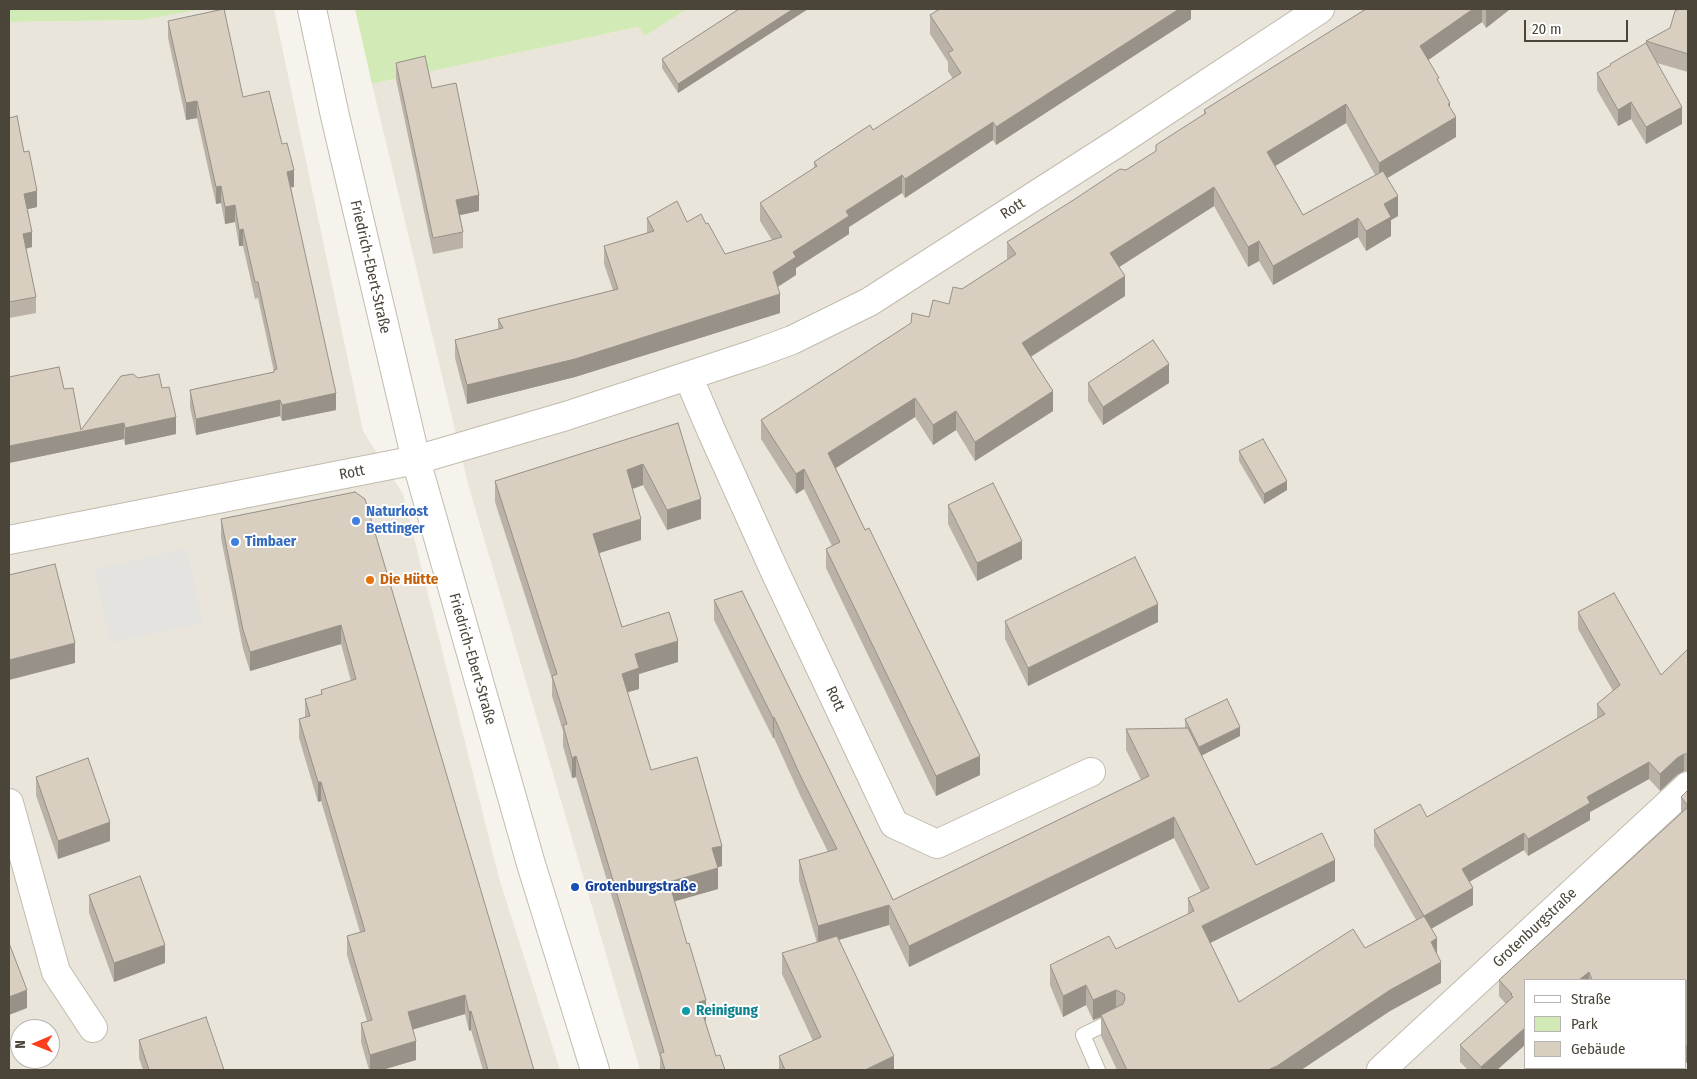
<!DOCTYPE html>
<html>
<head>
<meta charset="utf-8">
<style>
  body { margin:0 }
  #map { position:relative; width:1697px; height:1079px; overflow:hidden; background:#f6f3ec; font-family:"Fira Sans Condensed",sans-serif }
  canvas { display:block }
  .frame { position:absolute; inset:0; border:10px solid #4b4439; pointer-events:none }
  .legend { position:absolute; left:1524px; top:979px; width:162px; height:90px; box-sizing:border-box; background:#fff; border:1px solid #b7b4b0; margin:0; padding:6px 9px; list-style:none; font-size:15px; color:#4b4439 }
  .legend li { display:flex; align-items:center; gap:10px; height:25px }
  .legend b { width:25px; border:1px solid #b7b4b0 }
  .north { position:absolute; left:10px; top:1019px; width:50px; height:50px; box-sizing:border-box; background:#fff; border:1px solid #b7b4b0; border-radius:50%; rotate:269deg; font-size:14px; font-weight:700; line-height:20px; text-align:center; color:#4b4439 }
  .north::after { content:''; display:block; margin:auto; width:18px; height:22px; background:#fc3f1d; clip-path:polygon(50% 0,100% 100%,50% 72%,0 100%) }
  .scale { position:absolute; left:1524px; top:20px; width:104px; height:22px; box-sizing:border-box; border:2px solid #4b4439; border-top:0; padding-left:6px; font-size:15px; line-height:18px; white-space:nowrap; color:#4b4439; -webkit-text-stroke:4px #fff; paint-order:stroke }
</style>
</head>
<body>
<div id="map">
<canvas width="1697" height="1079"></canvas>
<div class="frame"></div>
<ul class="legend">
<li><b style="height:6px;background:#fff"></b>Straße</li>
<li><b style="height:14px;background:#d2eab5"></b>Park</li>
<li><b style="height:14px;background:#d8cfc1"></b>Gebäude</li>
</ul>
<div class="north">N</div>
<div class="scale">20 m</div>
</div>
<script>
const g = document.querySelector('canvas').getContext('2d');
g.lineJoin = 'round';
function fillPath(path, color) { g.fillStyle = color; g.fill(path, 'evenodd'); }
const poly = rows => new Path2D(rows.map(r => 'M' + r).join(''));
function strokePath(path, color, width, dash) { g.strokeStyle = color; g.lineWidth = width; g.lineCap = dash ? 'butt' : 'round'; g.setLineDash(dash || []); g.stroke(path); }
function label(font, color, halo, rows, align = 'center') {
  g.font = font + ' "Fira Sans Condensed",sans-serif'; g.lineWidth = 4; g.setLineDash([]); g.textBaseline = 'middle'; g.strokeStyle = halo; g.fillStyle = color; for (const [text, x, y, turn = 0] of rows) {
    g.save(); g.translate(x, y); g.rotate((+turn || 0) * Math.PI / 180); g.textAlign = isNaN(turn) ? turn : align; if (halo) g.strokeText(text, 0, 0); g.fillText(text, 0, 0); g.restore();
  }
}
const residential = poly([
  [205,9,274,9,363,431,403,494,499,878,560,1070,9,1070,9,22,141,20],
  [20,1029,50,1029,50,1059,20,1059],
  [687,9,1688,9,1688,1070,640,1070,468,484,372,84,638,27,645,36],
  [1526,980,1686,980,1686,1068,1526,1068]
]);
const green = poly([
  [9,9,205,9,141,20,9,22],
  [355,9,687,9,645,36,638,27,372,84]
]);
const parking = poly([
  [187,548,203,623,110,643,94,569]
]);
const service = poly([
  [1098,1070,1083,1035,1116,1019]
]);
const minor = poly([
  [688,376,711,430,776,574,894,824,937,844,1091,772],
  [9,540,416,460,566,416,754,354,792,340,869,302,1117,143,1320,9],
  [9,803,56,972,93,1028],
  [1381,1070,1688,786]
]);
const tertiary = poly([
  [312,9,335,116,416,460,531,864,595,1070]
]);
const wall = poly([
  [739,9,808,9,678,93,662,68,662,59],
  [1191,9,1191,19,996,145,993,140,905,198,902,193,849,227,849,234,796,268,796,275,777,287,780,313,575,377,467,404,455,358,455,340,498,330,498,319,613,290,604,264,604,246,647,233,647,218,687,222,725,254,772,240,760,221,760,203,814,168,814,162,873,130,953,79,948,71,948,62,930,34,930,15],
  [1366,9,1509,9,1509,10,1486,28,1482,22,1428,60,1450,108,1456,137,1387,178,1398,216,1391,220,1391,236,1366,251,1358,237,1273,285,1259,261,1248,267,1214,206,1119,267,1125,296,1031,357,1053,411,975,461,956,430,933,445,915,417,836,468,980,775,936,796,826,568,826,549,832,546,804,489,796,494,761,439,761,420,949,304,962,289,1007,260,1007,242,1126,170,1156,151,1204,114,1204,110],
  [1346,123,1375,175,1303,215,1275,166],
  [1688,9,1688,72,1657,63,1682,124,1646,144,1631,119,1618,126,1597,90,1597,73,1610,66,1610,64,1646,44,1646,41,1670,28],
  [168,21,243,97,282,144,294,187,291,187,336,410,282,421,280,416,196,435,190,407,190,390,274,372,258,298,255,299,243,246,239,246,235,222,225,224,221,203,216,204,197,118,186,120,168,38],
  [396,63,432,88,479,211,460,215,463,232,463,248,433,254,396,79],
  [9,118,24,152,37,207,28,209,32,247,26,249,36,297,36,313,9,318],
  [138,378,162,388,176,434,125,445,124,439,9,463,64,389,81,430],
  [1088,383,1169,383,1103,425,1088,401],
  [678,423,701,519,667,530,643,485,632,489,641,540,599,553,622,627,678,662,639,674,639,689,627,692,651,770,722,866,717,867,718,889,674,901,706,1020,705,1021,716,1056,725,1070,660,1070,660,1058,576,777,572,778,563,746,563,731,552,696,552,679,495,502,495,481],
  [1239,451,1287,490,1264,504,1239,461],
  [355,492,534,1070,483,1070,471,1030,469,1031,465,1014,413,1029,416,1060,382,1070,369,1070,361,1042,361,1023,367,1021,347,955,347,936,360,932,321,801,318,802,299,738,299,719,305,717,305,699,321,695,321,690,351,681,341,644,250,671,243,649,221,538,221,519],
  [948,505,1022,559,977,581,948,524],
  [714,600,893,900,1141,780,1126,750,1126,729,1185,728,1185,719,1240,736,1201,755,1256,865,1335,881,1210,943,1239,1002,1365,948,1416,920,1374,846,1374,830,1427,817,1597,719,1597,704,1613,691,1578,629,1578,612,1661,675,1688,649,1688,771,1684,771,1677,775,1660,791,1649,779,1590,812,1590,820,1528,856,1524,850,1469,882,1473,905,1431,928,1437,954,1441,983,1390,1011,1301,1070,1117,1070,1101,1036,1101,1017,1093,1020,1086,1005,1063,1017,1050,985,1050,965,1116,949,1188,914,1188,898,1201,892,1174,838,909,967,889,925,839,940,894,1070,779,1070,779,1056,813,1041,782,974,782,953,817,943,799,881,799,860,828,852,800,795,774,738,773,738,714,620],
  [1005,621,1158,622,1028,686,1005,639],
  [36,777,110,841,58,859,36,795],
  [1688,790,1688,1062,1686,1063,1686,980,1526,980,1526,1044,1497,1070,1468,1070,1460,1062,1460,1045,1506,1004,1499,996,1499,980,1681,814,1681,797],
  [89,895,165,963,114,982,89,913],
  [139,1040,224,1070,143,1070,139,1058]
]);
const shadedWall = poly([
  [793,9,808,9,678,93,678,84],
  [1179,9,1191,9,1191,19,996,145,996,127],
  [1473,9,1482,9,1482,22,1420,66,1420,46],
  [1486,9,1509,9,1509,10,1486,28],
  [197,101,197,118,186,120,186,103],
  [1631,102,1631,119,1618,126,1618,110],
  [1450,103,1450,121,1456,117,1456,137,1379,183,1379,163],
  [1346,104,1346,123,1267,171,1267,152],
  [1682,107,1682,124,1646,144,1646,127],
  [993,122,993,140,905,198,905,179],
  [294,170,294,187,287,188,287,172],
  [902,175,902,193,849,227,849,234,796,268,796,275,773,290,773,272,793,252,846,211],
  [221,186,221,203,216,204,216,187],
  [1214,187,1214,206,1110,273,1110,253],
  [37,191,37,207,24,210,24,194],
  [479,195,479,211,456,216,456,200],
  [1398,196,1398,216,1391,220,1391,236,1366,251,1366,231,1384,204],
  [235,205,235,222,225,224,225,207],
  [1358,218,1358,237,1273,285,1273,266],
  [243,229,243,246,239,246,239,230],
  [32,232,32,247,23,249,23,234],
  [1259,241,1259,261,1248,267,1248,247],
  [1125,276,1125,296,1022,362,1022,343],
  [780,294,780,313,575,377,467,404,467,385],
  [1169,364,1169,383,1103,425,1103,407],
  [1053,391,1053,411,975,461,975,442],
  [336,393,336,410,282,421,282,405],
  [915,398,915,417,828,473,828,453],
  [280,400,280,416,196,435,196,419],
  [956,411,956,430,933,445,933,425],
  [176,417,176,434,125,445,125,428],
  [124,423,124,439,9,463,9,446],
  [643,464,643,485,627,491,627,470],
  [804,469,804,489,796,494,796,474],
  [1287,481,1287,490,1264,504,1264,494],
  [701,499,701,519,667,530,667,510],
  [641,519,641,540,593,555,593,534],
  [1022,541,1022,559,977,581,977,563],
  [1158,604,1158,622,1028,686,1028,668],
  [341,625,341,644,250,671,250,652],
  [678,641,678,662,639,674,639,689,622,694,622,674,635,654],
  [75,643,75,663,9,680,9,660],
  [774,717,774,738,773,738,773,718],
  [1240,727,1240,736,1199,757,1199,747],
  [1684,754,1684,771,1677,775,1660,791,1660,774,1677,758],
  [576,756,576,777,572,778,572,758],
  [980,756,980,775,936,796,936,776],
  [1649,762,1649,779,1590,812,1590,820,1528,856,1528,839,1587,797],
  [318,782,321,782,321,801,318,802],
  [1174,817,1174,838,909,967,909,946],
  [110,822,110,841,58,859,58,841],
  [1524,833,1524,850,1462,886,1462,869],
  [722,846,722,866,712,869,712,848],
  [1335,860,1335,881,1202,947,1202,926],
  [718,868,718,889,669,903,669,882],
  [1473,888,1473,905,1424,933,1424,916],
  [889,905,889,925,818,946,818,926],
  [1437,938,1437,959,1431,942],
  [165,945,165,963,114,982,114,963],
  [1441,962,1441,983,1390,1011,1301,1070,1268,1070,1390,990],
  [1589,972,1589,980,1579,980],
  [1086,985,1086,1005,1063,1017,1063,996],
  [27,990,27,1008,9,1015,9,997],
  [1116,990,1116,1010,1101,1015,1101,1017,1093,1020,1093,1000],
  [465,995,465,1014,408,1031,408,1012],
  [706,1000,706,1020,699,1022,699,1002],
  [471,1011,471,1030,469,1031,469,1012],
  [1526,1027,1526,1044,1497,1070,1481,1070,1481,1067],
  [416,1041,416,1060,382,1070,370,1070,370,1055],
  [1688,1045,1688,1062,1686,1063,1686,1046],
  [894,1056,894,1070,865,1070]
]);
const building = poly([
  [224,9,243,97,269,91,282,144,287,143,294,170,287,172,336,393,282,405,280,400,196,419,190,390,274,372,274,370,277,369,258,282,255,282,243,229,239,230,235,205,225,207,221,186,216,187,197,101,186,103,168,21,224,9],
  [739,9,793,9,678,84,662,59,739,9],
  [940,9,1179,9,996,127,993,122,905,179,902,175,846,211,849,216,793,252,796,257,773,272,780,294,575,359,467,385,455,340,503,328,498,319,618,289,604,246,654,231,647,218,677,201,687,222,701,214,706,224,708,223,725,254,782,237,760,203,817,166,814,162,870,125,873,130,961,73,948,53,953,50,930,15,940,9],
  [1366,9,1473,9,1420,46,1439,78,1437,79,1450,103,1448,104,1456,117,1379,163,1346,104,1267,152,1303,215,1383,171,1398,196,1384,204,1391,217,1366,231,1358,218,1273,266,1259,241,1248,247,1214,187,1110,253,1125,276,1022,343,1053,391,975,442,956,411,933,425,915,398,828,453,865,530,869,528,980,756,936,776,826,549,840,542,804,469,796,474,761,420,911,323,912,313,929,317,933,300,949,304,953,287,962,289,1016,254,1007,242,1075,199,1120,169,1126,170,1156,151,1156,145,1206,113,1204,110,1366,9],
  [1679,9,1688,9,1688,54,1646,41,1670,28,1675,11,1679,9],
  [1646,43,1682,107,1646,127,1631,102,1618,110,1597,73,1611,65,1610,64,1646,43],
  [425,56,432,88,456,83,479,195,456,200,463,232,433,238,396,63,425,56],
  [17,116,24,152,29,151,37,191,24,194,32,232,23,234,36,297,9,302,9,118,17,116],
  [1153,340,1169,364,1103,407,1088,383,1153,340],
  [59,367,64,389,73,388,81,430,121,376,133,374,138,378,159,374,162,388,169,387,176,417,125,428,124,423,9,446,9,377,59,367],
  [678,423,701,499,667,510,643,464,627,470,641,519,593,534,622,627,669,612,678,641,635,654,639,668,622,674,651,770,697,757,722,846,712,848,718,868,669,882,687,944,689,943,706,1000,699,1002,716,1056,720,1055,725,1070,665,1070,660,1053,664,1052,576,756,572,758,563,725,567,724,552,676,557,674,495,481,678,423],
  [1263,439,1287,481,1264,494,1239,451,1263,439],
  [993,483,1022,541,977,563,948,505,993,483],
  [355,492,365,499,534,1070,488,1070,471,1011,469,1012,465,995,408,1012,416,1041,370,1055,361,1023,372,1020,347,936,365,931,321,782,318,782,299,719,310,716,305,699,322,694,321,690,356,679,341,625,250,652,243,630,221,519,355,492],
  [1135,557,1158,604,1028,668,1005,621,1135,557],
  [55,564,75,643,9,660,9,575,55,564],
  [742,591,893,900,1149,776,1126,729,1188,728,1256,865,1322,833,1335,860,1202,926,1239,1002,1353,929,1365,948,1424,916,1437,938,1431,942,1441,962,1390,990,1277,1066,1268,1070,1127,1070,1101,1015,1123,1004,1125,999,1124,994,1116,990,1093,1000,1086,985,1063,996,1050,965,1109,936,1116,949,1194,911,1188,898,1209,888,1174,817,909,946,889,905,818,926,799,860,837,849,800,775,774,717,773,718,714,600,742,591],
  [1614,593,1661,675,1688,649,1688,754,1684,754,1677,758,1660,774,1649,762,1587,797,1590,803,1528,839,1524,833,1462,869,1473,888,1424,916,1374,830,1420,804,1427,817,1605,714,1597,704,1620,685,1578,612,1614,593],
  [1227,699,1240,727,1199,747,1185,719,1227,699],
  [88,758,110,822,58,841,36,777,88,758],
  [1688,790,1688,806,1681,797,1688,790],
  [1688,807,1688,1045,1686,1046,1686,980,1592,980,1589,972,1579,980,1526,980,1526,1027,1481,1067,1460,1045,1513,997,1511,995,1512,994,1499,980,1688,807],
  [140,876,165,945,114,963,89,895,140,876],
  [837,936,894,1056,865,1070,785,1070,779,1056,821,1037,782,953,837,936],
  [9,943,27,990,9,997,9,943],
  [206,1017,224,1070,149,1070,139,1040,206,1017]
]);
const markers = [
  [356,521,5,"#3f7fe0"],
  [235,542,5,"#3f7fe0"],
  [370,580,5,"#e8710a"],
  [575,887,5,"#1a4fb4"],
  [686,1011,5,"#0f9aa8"]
];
const streetNames = [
  ["Rott",1013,209,-33],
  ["Friedrich-Ebert-Straße",370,267,77],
  ["Rott",352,473,-11],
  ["Friedrich-Ebert-Straße",472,659,74],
  ["Rott",835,699,65],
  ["Grotenburgstraße",1535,928,-43]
];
const shopNames = [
  ["Naturkost",366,512],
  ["Bettinger",366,529],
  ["Timbaer",245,542]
];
const foodNames = [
  ["Die Hütte",380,580]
];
const transitNames = [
  ["Grotenburgstraße",585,887]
];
const cultureNames = [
  ["Reinigung",696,1011]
];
fillPath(residential, '#eae5da');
fillPath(green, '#d2eab5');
fillPath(parking, '#e5e3e0');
strokePath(service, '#c2bbae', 16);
strokePath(minor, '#c2bbae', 30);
strokePath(tertiary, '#c2bbae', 30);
strokePath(service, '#fff', 14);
strokePath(minor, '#fff', 28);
strokePath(tertiary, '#fff', 28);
fillPath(wall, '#bab2a6');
fillPath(shadedWall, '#979187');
fillPath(building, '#d8cfc1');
strokePath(building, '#979187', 1);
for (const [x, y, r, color] of markers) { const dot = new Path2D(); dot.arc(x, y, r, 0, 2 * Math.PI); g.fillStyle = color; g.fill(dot); strokePath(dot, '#fff', 2); }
label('15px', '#4b4439', '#fff', streetNames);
label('bold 15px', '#366cbe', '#fff', shopNames, 'left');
label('bold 15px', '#c56008', '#fff', foodNames, 'left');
label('bold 15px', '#164399', '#fff', transitNames, 'left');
label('bold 15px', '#0d838f', '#fff', cultureNames, 'left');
</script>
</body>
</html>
